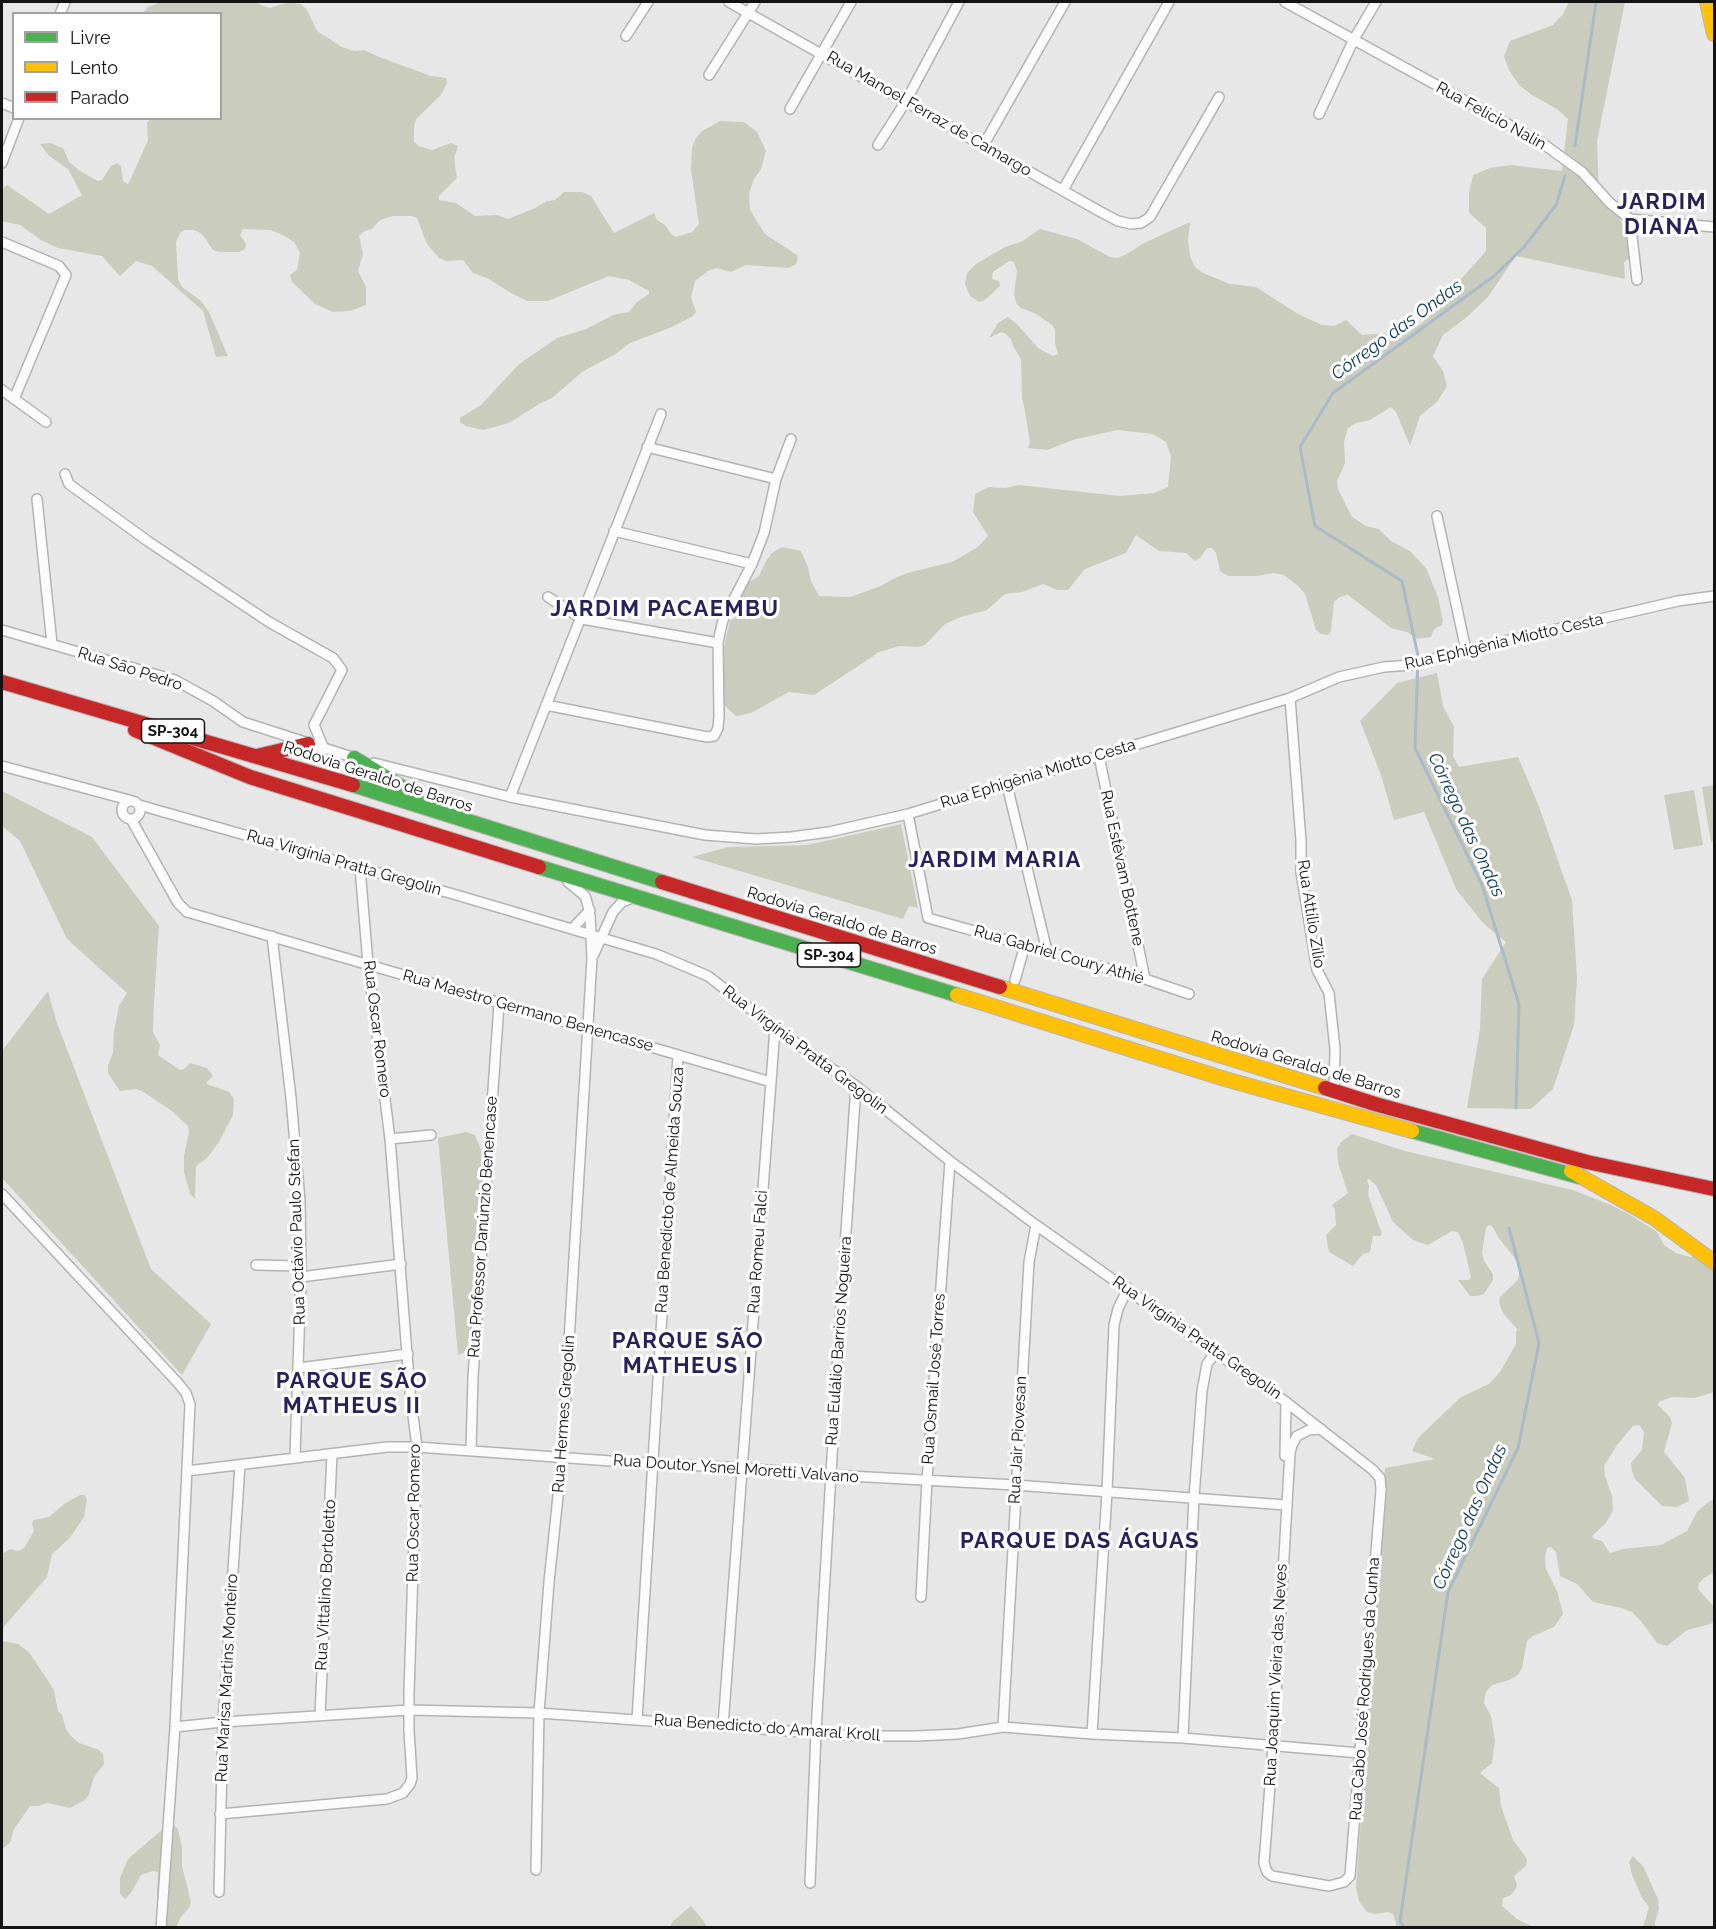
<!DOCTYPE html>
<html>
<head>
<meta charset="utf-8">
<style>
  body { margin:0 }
  #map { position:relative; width:1716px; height:1929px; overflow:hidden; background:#e7e7e7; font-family:Raleway,sans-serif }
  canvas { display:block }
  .frame { position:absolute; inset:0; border:3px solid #131314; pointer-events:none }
  .legend { position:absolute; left:12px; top:12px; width:210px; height:108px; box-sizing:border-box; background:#fff; border:2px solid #a1a1a1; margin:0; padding:8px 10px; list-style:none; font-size:18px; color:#131314 }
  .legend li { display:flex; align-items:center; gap:12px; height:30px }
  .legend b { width:30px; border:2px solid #a1a1a1 }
</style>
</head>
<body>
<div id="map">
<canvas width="1716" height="1929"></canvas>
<div class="frame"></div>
<ul class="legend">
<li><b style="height:8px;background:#4caf50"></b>Livre</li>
<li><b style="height:8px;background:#ffc107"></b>Lento</li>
<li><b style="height:8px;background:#c62828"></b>Parado</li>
</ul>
</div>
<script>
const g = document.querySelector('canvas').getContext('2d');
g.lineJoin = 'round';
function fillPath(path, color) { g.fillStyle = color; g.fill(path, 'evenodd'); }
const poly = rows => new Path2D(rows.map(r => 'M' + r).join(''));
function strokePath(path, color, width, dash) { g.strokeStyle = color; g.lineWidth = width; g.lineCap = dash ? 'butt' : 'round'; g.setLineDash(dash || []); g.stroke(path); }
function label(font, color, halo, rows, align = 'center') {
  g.font = font + ' Raleway,sans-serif'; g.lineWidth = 6; g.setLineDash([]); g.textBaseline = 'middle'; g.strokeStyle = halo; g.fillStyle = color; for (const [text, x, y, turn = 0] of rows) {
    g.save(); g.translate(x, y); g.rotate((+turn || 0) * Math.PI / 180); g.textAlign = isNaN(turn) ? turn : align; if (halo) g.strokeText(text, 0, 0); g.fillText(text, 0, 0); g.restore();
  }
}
const green = poly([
  [161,2,254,2,270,8,289,2,301,4,307,10,317,31,342,47,354,51,364,50,379,57,431,76,446,78,447,83,441,95,417,118,414,125,414,141,418,146,432,150,451,143,458,146,454,158,457,178,439,196,439,200,456,203,475,216,497,215,508,219,535,208,547,201,555,200,564,192,582,192,591,196,614,233,654,213,657,220,665,225,671,234,676,237,692,232,699,224,691,170,692,148,696,138,702,131,720,121,744,122,757,132,766,151,761,169,754,179,749,194,750,210,765,234,797,255,798,258,796,264,789,268,746,265,731,272,716,268,708,271,695,281,691,297,696,312,693,316,672,327,630,343,614,355,582,372,552,398,539,404,509,423,483,430,466,426,460,422,460,418,481,405,518,365,557,338,586,329,613,315,629,312,637,302,649,294,649,291,629,280,609,276,548,301,527,301,511,293,487,278,473,273,463,260,446,261,439,258,427,244,417,218,412,216,393,216,380,220,372,229,365,231,359,236,363,254,358,271,366,287,366,305,350,311,333,312,315,304,292,282,290,275,297,270,300,253,294,242,283,235,270,230,243,229,240,235,246,244,245,249,239,252,219,252,213,250,202,234,194,230,185,230,180,233,176,242,178,279,182,287,200,300,209,312,228,356,216,357,203,311,152,266,136,261,120,276,102,256,58,248,41,240,20,225,2,221,2,189,7,185,49,214,82,195,68,169,49,156,40,144,50,143,63,148,69,162,80,171,98,181,102,180,111,166,117,163,121,166,123,181,127,184,129,183,148,140,147,123,150,119,220,118,220,14,143,13,148,7],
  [1569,2,1625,2,1597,141,1599,198,1619,218,1626,230,1629,244,1628,259,1624,262,1625,279,1516,256,1488,297,1467,317,1443,335,1433,356,1443,371,1447,386,1437,402,1420,416,1410,446,1396,412,1391,407,1370,420,1356,423,1348,428,1344,442,1345,463,1337,481,1338,489,1352,517,1366,526,1379,529,1391,541,1410,551,1426,568,1438,597,1443,621,1442,625,1434,629,1431,637,1418,639,1407,632,1391,628,1348,595,1340,597,1334,602,1331,631,1328,635,1321,634,1316,630,1305,594,1298,586,1284,575,1274,573,1257,576,1228,576,1220,571,1216,553,1212,548,1207,548,1200,558,1195,561,1186,553,1159,551,1136,535,1126,553,1085,569,1068,590,1057,590,1043,584,1022,592,1005,594,987,610,961,617,945,624,925,645,918,647,899,646,876,653,875,655,814,695,789,692,751,713,736,716,723,704,721,673,723,652,730,621,737,617,738,613,736,602,747,583,759,576,766,561,772,553,782,547,801,551,808,567,811,581,819,596,850,597,881,586,893,579,907,573,952,562,978,547,988,536,973,512,975,494,989,487,1005,488,1019,485,1120,496,1154,493,1168,487,1171,456,1166,442,1153,434,1118,430,1076,439,1047,450,1028,448,1030,442,1025,411,1022,399,1021,359,1013,346,1011,339,1006,334,1001,332,989,338,998,323,1008,317,1017,324,1038,348,1053,356,1058,354,1055,344,1055,330,1052,325,1036,314,1021,308,1016,303,1014,295,1017,271,1014,262,1009,261,993,272,992,279,999,281,1000,286,985,300,979,302,970,296,965,284,967,273,976,264,1005,247,1023,241,1040,229,1077,239,1110,257,1117,258,1125,255,1144,243,1190,222,1188,240,1190,256,1195,267,1203,273,1230,284,1256,287,1298,314,1322,325,1334,326,1346,320,1362,335,1390,333,1395,337,1421,324,1486,251,1486,228,1469,213,1469,193,1473,175,1490,168,1511,165,1562,171,1568,119,1557,109,1532,95,1519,85,1509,70,1504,56,1510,41,1553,25,1563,14],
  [1437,673,1443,706,1454,727,1453,756,1459,767,1518,757,1538,804,1572,900,1577,977,1574,1025,1553,1089,1531,1109,1467,1108,1480,1029,1482,979,1506,942,1483,923,1456,889,1424,812,1394,820,1381,775,1360,721,1397,683],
  [1714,785,1714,841,1711,842,1702,787],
  [1694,790,1703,845,1674,850,1664,795],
  [2,791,92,837,159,926,154,1002,153,1032,160,1045,158,1055,180,1070,184,1069,190,1063,207,1068,213,1076,207,1082,207,1084,229,1092,234,1099,233,1115,219,1142,207,1158,196,1166,195,1199,190,1194,184,1172,184,1156,189,1132,188,1126,172,1111,142,1091,136,1089,120,1091,108,1073,108,1066,113,1052,114,1031,119,1006,127,993,67,939,20,841,2,826],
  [901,824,918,908,909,906,903,919,692,857,728,847,807,845],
  [48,991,57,1023,151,1269,211,1324,182,1375,2,1178,2,1051],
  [466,1132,475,1135,482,1152,468,1351,458,1355,438,1138],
  [1352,1134,1405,1151,1573,1190,1611,1205,1632,1216,1657,1232,1664,1245,1676,1253,1690,1257,1703,1254,1714,1261,1714,1392,1695,1398,1672,1397,1659,1402,1658,1405,1670,1417,1672,1423,1664,1452,1685,1478,1689,1501,1677,1507,1662,1506,1635,1479,1632,1471,1631,1463,1642,1450,1644,1432,1639,1425,1633,1426,1617,1445,1604,1466,1605,1476,1612,1496,1613,1510,1606,1523,1592,1536,1594,1539,1602,1541,1610,1553,1623,1549,1661,1545,1687,1531,1697,1512,1706,1504,1714,1499,1714,1572,1704,1578,1699,1583,1698,1589,1714,1607,1714,1620,1711,1624,1687,1630,1667,1646,1657,1643,1641,1621,1632,1612,1621,1608,1593,1602,1577,1584,1560,1576,1556,1552,1551,1547,1547,1548,1545,1557,1546,1569,1557,1591,1563,1614,1554,1627,1533,1636,1527,1641,1522,1668,1518,1675,1509,1680,1492,1685,1486,1692,1484,1703,1491,1716,1495,1741,1492,1763,1480,1773,1499,1788,1501,1806,1513,1840,1527,1859,1526,1866,1514,1876,1517,1885,1515,1890,1511,1895,1503,1898,1502,1906,1517,1919,1533,1927,1397,1927,1393,1914,1389,1912,1375,1914,1367,1912,1359,1901,1356,1888,1385,1468,1435,1459,1412,1451,1418,1438,1461,1397,1489,1384,1500,1372,1516,1344,1516,1331,1518,1330,1503,1313,1499,1302,1500,1297,1517,1281,1519,1275,1519,1266,1514,1257,1498,1237,1493,1227,1489,1225,1486,1228,1482,1253,1484,1261,1493,1274,1493,1280,1484,1294,1477,1296,1470,1296,1458,1280,1469,1280,1471,1277,1463,1243,1458,1232,1452,1231,1428,1245,1413,1240,1393,1222,1376,1185,1369,1179,1367,1180,1369,1186,1368,1194,1382,1234,1380,1236,1373,1236,1370,1252,1363,1254,1353,1266,1329,1252,1326,1235,1336,1225,1335,1209,1332,1205,1348,1193,1338,1163,1337,1149,1341,1142],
  [80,1495,85,1495,87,1499,84,1517,69,1539,52,1554,47,1577,2,1629,2,1554,10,1549,18,1551,24,1548,34,1531,32,1523,34,1520,49,1517,64,1504],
  [2,1641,18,1644,29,1652,54,1690,58,1711,62,1715,66,1729,71,1736,79,1743,99,1750,103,1754,104,1764,94,1777,89,1794,85,1800,70,1808,47,1803,38,1806,30,1806,14,1829,10,1843,2,1849],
  [171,1822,178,1829,182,1848,182,1866,191,1902,189,1908,181,1917,176,1927,156,1927,158,1872,153,1871,141,1875,131,1893,125,1899,120,1894,120,1878,128,1859],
  [1633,1856,1643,1866,1658,1899,1659,1909,1655,1922,1655,1927,1643,1927,1649,1907,1642,1898,1632,1875,1629,1862],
  [691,1906,703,1920,707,1927,670,1927,673,1921]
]);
const stream = poly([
  [1575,146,1596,2],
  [1516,1108,1519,1004,1482,885,1415,748,1418,656,1402,581,1315,526,1300,447,1333,393,1494,276,1524,247,1556,205,1565,176],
  [1404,1928,1400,1921,1448,1592,1518,1448,1539,1343,1509,1228]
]);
const street = poly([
  [729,2,1099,211,1118,221,1131,224,1141,223,1150,217,1219,97],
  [1285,2,1542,143,1582,172,1610,203,1630,219,1637,280],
  [60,14,65,2],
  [626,36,648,2],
  [709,75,755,2],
  [2,103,14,108],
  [790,109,851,2],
  [1319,114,1354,39,1376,2],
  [878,145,906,101,959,2],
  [983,146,1065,2],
  [2,163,19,118],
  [1063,190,1169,2],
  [1630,219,1714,227],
  [2,242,59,266,66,275,14,399],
  [2,390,46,422],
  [647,447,776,479],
  [65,474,69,484,149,542,269,622,333,658,342,670,314,725,324,749],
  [37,499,52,644],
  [1437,516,1466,650],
  [614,531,752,564],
  [548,597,582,619,718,643],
  [2,630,175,680,213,701,243,722,355,758],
  [1290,698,1301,841,1301,872,1317,970,1329,993,1335,1049,1334,1092],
  [546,705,707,737,714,736,718,728,719,716,718,643,720,633,723,620,752,564,764,533,776,479,791,439],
  [1099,756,1145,979],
  [374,763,510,797,705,835,756,839,791,837,829,832,908,814,1290,698,1339,677,1384,667,1410,665,1466,650,1678,601,1714,596],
  [2,766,129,800],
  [1007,785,1047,951],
  [510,797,661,414],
  '122 810a9 9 0 1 1 18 0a9 9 0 1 1-18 0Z',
  [139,805,460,896,656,954,708,976,775,1028,856,1086,950,1161,1036,1225,1286,1402,1373,1470,1380,1478,1381,1490,1350,1876,1344,1882,1329,1886,1272,1876,1267,1872,1264,1863,1273,1746,1290,1453,1292,1445,1297,1436,1309,1430,1321,1429],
  [908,814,928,918,1145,979,1189,994],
  [131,819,178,903,187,912,771,1082],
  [572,929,590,910],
  [272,936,291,1098,300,1201,301,1277,295,1457],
  [593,956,613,912,622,902,632,898],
  [1015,980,1025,945],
  [390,1139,431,1135],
  [2,1194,178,1383,186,1393,190,1404,175,1727,161,1928],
  [256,1265,300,1266],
  [301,1277,401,1264],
  [299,1368,408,1354],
  [471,1450,473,1377,499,1004],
  [1285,1456,1286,1402],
  [187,1471,387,1447,417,1447,611,1461,742,1468,831,1475,1015,1485,1286,1505],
  [921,1597,927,1480,950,1161],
  [320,1715,332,1454],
  [637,1720,678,1056],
  [723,1726,775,1028],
  [175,1727,223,1722,409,1710,539,1713,858,1736,917,1736,958,1734,1003,1727,1092,1734,1183,1738,1360,1753],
  [1003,1727,1029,1262,1036,1225],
  [1092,1734,1107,1492,1114,1325,1118,1309,1128,1288],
  [1183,1738,1194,1497,1202,1391,1207,1364,1215,1353],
  [220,1814,387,1799,403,1793,410,1784,412,1778,409,1731,409,1692,417,1447,410,1392,390,1139,368,964,360,868],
  [536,1870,539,1713,549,1582,562,1458,592,958,590,916,587,902,585,896,568,882],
  [810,1883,816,1732,840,1319,856,1086],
  [219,1892,223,1722,240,1465]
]);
const fast = poly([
  [354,758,429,803],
  [353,785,662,882],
  [539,867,957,995],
  [1412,1131,1580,1177]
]);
const slow = poly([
  [1707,2,1714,34],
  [1000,987,1325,1088],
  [957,995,1225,1079,1412,1131],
  [1571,1171,1654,1218,1714,1262]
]);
const jam = poly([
  [2,682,353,785],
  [135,730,250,777,539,867],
  [257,756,308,744],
  [662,882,1000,987],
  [1325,1088,1375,1104,1587,1162,1714,1189]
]);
const shields = [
  [173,731,63],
  [829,955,63]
];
const shieldNames = [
  ["SP-304",173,731],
  ["SP-304",829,955]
];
const streetNames = [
  ["Rua Manoel Ferraz de Camargo",929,114,30],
  ["Rua Felício Nalin",1491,116,29],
  ["Rua Ephigênia Miotto Cesta",1504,642,-13],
  ["Rua São Pedro",130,669,18],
  ["Rua Ephigênia Miotto Cesta",1038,774,-17],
  ["Rodovia Geraldo de Barros",378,777,18],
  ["Rua Virgínia Pratta Gregolin",344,863,16],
  ["Rua Estêvam Bottene",1122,868,78],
  ["Rua Attílio Zilio",1311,914,81],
  ["Rodovia Geraldo de Barros",842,921,17],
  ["Rua Gabriel Coury Athié",1059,955,16],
  ["Rua Maestro Germano Benencasse",528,1011,16],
  ["Rua Oscar Romero",377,1029,83],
  ["Rua Virgínia Pratta Gregolin",805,1050,37],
  ["Rodovia Geraldo de Barros",1306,1065,17],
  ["Rua Benedicto de Almeida Souza",670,1190,-86],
  ["Rua Professor Danúnzio Benencase",483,1227,-86],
  ["Rua Octávio Paulo Stefan",297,1232,-92],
  ["Rua Romeu Falci",758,1252,-86],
  ["Rua Virgínia Pratta Gregolin",1197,1338,35],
  ["Rua Eulálio Barrios Nogueira",839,1341,-86],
  ["Rua Osmail José Torres",934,1379,-86],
  ["Rua Hermes Gregolin",564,1414,-86],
  ["Rua Jair Piovesan",1018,1440,-87],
  ["Rua Doutor Ysnel Moretti Valvano",736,1469,4],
  ["Rua Oscar Romero",414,1513,-89],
  ["Rua Vittalino Bortoletto",326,1585,-87],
  ["Rua Joaquim Vieira das Neves",1276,1675,-87],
  ["Rua Marisa Martins Monteiro",227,1678,-87],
  ["Rua Cabo José Rodrigues da Cunha",1365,1689,-86],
  ["Rua Benedicto do Amaral Kroll",767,1728,4]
];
const waterNames = [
  ["Córrego das Ondas",1397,330,-36],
  ["Córrego das Ondas",1466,825,65],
  ["Córrego das Ondas",1470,1517,-66]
];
const districtNames = [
  ["JARDIM",1662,202],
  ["DIANA",1662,227],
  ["JARDIM PACAEMBU",665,609],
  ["JARDIM MARIA",995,860],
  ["PARQUE SÃO",688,1341],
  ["MATHEUS I",688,1366],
  ["PARQUE SÃO",352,1381],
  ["MATHEUS II",352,1406],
  ["PARQUE DAS ÁGUAS",1080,1541]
];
fillPath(green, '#cacdbd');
strokePath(stream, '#a9bac8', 3);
strokePath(street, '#b3b3b3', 12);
strokePath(fast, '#bab3b2', 16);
strokePath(slow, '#bab3b2', 16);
strokePath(jam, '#bab3b2', 16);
strokePath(street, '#fbfbfb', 9);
strokePath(fast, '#4caf50', 14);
strokePath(slow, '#ffc107', 14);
strokePath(jam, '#c62828', 14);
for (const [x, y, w] of shields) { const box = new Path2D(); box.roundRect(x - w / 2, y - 12, w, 24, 4.5); g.fillStyle = '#fff'; g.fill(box); strokePath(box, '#131314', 1.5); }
label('bold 15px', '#131314', null, shieldNames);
label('16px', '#131314', '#fff', streetNames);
label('italic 18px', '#0b3856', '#fff', waterNames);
g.letterSpacing = '1.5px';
label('bold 22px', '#28225c', '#fff', districtNames);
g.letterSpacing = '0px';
</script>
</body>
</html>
